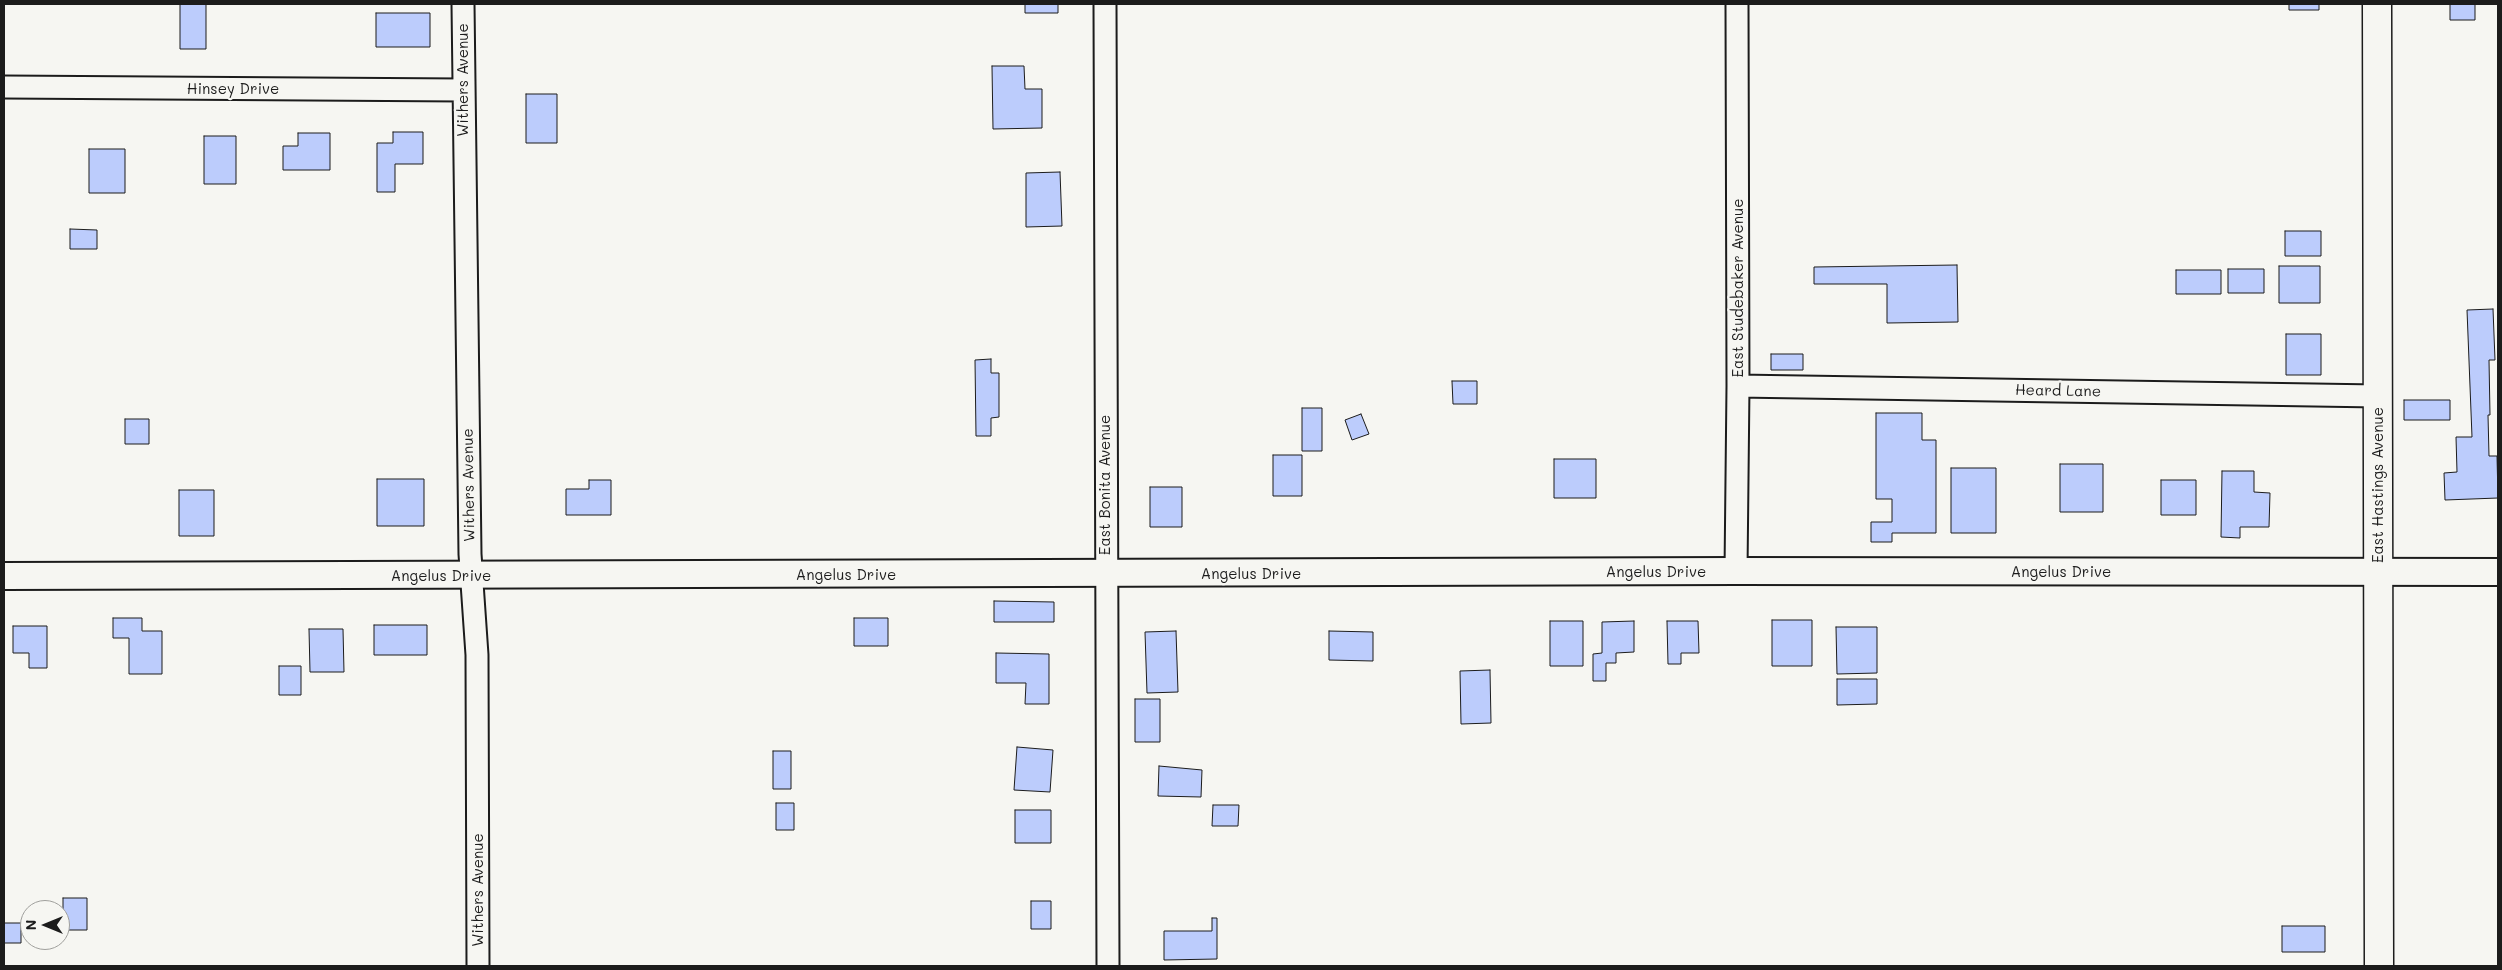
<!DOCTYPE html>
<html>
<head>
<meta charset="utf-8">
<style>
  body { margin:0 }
  #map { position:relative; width:2502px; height:970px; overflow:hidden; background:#f6f6f2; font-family:Mali,sans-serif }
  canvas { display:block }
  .frame { position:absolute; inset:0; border:5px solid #1c1c1c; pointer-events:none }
  .north { position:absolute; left:20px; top:900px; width:50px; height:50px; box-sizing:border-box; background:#f6f6f2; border:1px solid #9f9f9c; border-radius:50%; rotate:270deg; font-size:14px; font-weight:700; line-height:20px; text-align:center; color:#1c1c1c }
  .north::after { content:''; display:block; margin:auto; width:18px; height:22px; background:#1c1c1c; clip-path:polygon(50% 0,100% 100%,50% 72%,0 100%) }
</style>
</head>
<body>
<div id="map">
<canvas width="2502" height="970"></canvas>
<div class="frame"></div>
<div class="north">N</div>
</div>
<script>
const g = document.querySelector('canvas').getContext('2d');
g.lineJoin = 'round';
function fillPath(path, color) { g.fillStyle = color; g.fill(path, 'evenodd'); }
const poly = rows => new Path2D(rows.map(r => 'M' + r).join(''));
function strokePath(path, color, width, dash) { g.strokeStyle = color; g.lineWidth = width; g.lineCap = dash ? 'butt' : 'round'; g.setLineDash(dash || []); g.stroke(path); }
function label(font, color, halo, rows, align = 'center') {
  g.font = font + ' Mali,sans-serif'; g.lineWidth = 4.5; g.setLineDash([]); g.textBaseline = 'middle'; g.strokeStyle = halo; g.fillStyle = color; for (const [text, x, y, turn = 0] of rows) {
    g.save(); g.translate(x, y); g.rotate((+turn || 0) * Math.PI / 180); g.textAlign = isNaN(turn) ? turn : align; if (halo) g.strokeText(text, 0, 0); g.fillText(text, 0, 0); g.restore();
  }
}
const building = poly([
  [180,4,206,4,206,49,180,49,180,4],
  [1025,4,1058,4,1058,13,1025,13,1025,4],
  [2289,4,2319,4,2319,10,2289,10,2289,4],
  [2450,4,2475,4,2475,20,2450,20,2450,4],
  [376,13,430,13,430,47,376,47,376,13],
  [992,66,1024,66,1025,89,1042,89,1042,128,993,129,992,66],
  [526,94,557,94,557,143,526,143,526,94],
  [393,132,423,132,423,164,395,164,395,192,377,192,377,143,393,143,393,132],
  [298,133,330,133,330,170,283,170,283,146,298,146,298,133],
  [204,136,236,136,236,184,204,184,204,136],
  [89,149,125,149,125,193,89,193,89,149],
  [1060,172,1062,226,1026,227,1026,173,1060,172],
  [70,229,97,230,97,249,70,249,70,229],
  [2285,231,2321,231,2321,256,2285,256,2285,231],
  [1957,265,1958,322,1887,323,1887,284,1814,284,1814,267,1957,265],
  [2279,266,2320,266,2320,303,2279,303,2279,266],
  [2228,269,2264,269,2264,293,2228,293,2228,269],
  [2176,270,2221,270,2221,294,2176,294,2176,270],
  [2493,309,2495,360,2489,360,2490,415,2488,415,2489,456,2497,456,2498,498,2445,500,2444,473,2457,472,2456,437,2472,437,2467,310,2493,309],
  [2286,334,2321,334,2321,375,2286,375,2286,334],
  [1771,354,1803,354,1803,370,1771,370,1771,354],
  [991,359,991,373,999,373,999,417,991,418,991,436,976,436,975,360,991,359],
  [1452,381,1477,381,1477,404,1453,404,1452,381],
  [2404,400,2450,400,2450,420,2404,420,2404,400],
  [1302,408,1322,408,1322,451,1302,451,1302,408],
  [1876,413,1922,413,1922,440,1936,440,1936,533,1892,533,1892,542,1871,542,1871,522,1892,522,1892,499,1876,499,1876,413],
  [1361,414,1369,434,1352,440,1345,420,1361,414],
  [125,419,149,419,149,444,125,444,125,419],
  [1273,455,1302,455,1302,496,1273,496,1273,455],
  [1554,459,1596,459,1596,498,1554,498,1554,459],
  [2060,464,2103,464,2103,512,2060,512,2060,464],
  [1951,468,1996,468,1996,533,1951,533,1951,468],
  [2222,471,2254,471,2254,492,2270,493,2269,527,2240,527,2240,538,2221,537,2222,471],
  [377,479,424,479,424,526,377,526,377,479],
  [589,480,611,480,611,515,566,515,566,489,589,489,589,480],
  [2161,480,2196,480,2196,515,2161,515,2161,480],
  [1150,487,1182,487,1182,527,1150,527,1150,487],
  [179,490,214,490,214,536,179,536,179,490],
  [994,601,1054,602,1054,622,994,622,994,601],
  [113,618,142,618,142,631,162,631,162,674,129,674,129,638,113,638,113,618],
  [854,618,888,618,888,646,854,646,854,618],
  [1772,620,1812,620,1812,666,1772,666,1772,620],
  [1550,621,1583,621,1583,666,1550,666,1550,621],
  [1634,621,1634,652,1616,653,1616,663,1606,663,1606,681,1593,681,1593,654,1602,653,1602,622,1634,621],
  [1667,621,1698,621,1699,653,1681,653,1681,664,1668,664,1667,621],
  [374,625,427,625,427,655,374,655,374,625],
  [13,626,47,626,47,668,29,668,29,653,13,653,13,626],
  [1836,627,1877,627,1877,673,1837,674,1836,627],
  [309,629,343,629,344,672,310,672,309,629],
  [1176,631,1178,692,1147,693,1145,632,1176,631],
  [1329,631,1373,632,1373,661,1329,660,1329,631],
  [996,653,1049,654,1049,704,1025,704,1026,683,996,683,996,653],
  [279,666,301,666,301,695,279,695,279,666],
  [1490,670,1491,723,1461,724,1460,671,1490,670],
  [1837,679,1877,679,1877,704,1837,705,1837,679],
  [1135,699,1160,699,1160,742,1135,742,1135,699],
  [1017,747,1053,750,1050,792,1014,790,1017,747],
  [773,751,791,751,791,789,773,789,773,751],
  [1159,766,1202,770,1201,797,1158,796,1159,766],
  [776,803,794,803,794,830,776,830,776,803],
  [1213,805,1239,805,1238,826,1212,826,1213,805],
  [1015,810,1051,810,1051,843,1015,843,1015,810],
  [63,898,87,898,87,930,63,930,63,898],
  [1031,901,1051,901,1051,929,1031,929,1031,901],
  [1212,918,1217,918,1217,959,1164,960,1164,931,1212,931,1212,918],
  [4,923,21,923,21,943,4,943,4,923],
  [2282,926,2325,926,2325,952,2282,952,2282,926]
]);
const minor = poly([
  [463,4,470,554,477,655,478,966],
  [1105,4,1108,966],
  [4,87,462,90],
  [1738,386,2378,396],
  [1736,571,1738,386,1737,4]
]);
const tertiary = poly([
  [4,576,1736,571,2498,572]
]);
const secondary = poly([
  [2377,4,2379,966]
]);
const streetNames = [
  ["Withers Avenue",463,80,-90],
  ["Hinsey Drive",233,89],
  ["East Studebaker Avenue",1738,288,-90],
  ["Heard Lane",2058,391,1],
  ["Withers Avenue",469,485,-91],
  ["East Bonita Avenue",1105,485,-90],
  ["East Hastings Avenue",2378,485,-90],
  ["Angelus Drive",1656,572],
  ["Angelus Drive",2061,572],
  ["Angelus Drive",1251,574],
  ["Angelus Drive",846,575],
  ["Angelus Drive",441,576],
  ["Withers Avenue",478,890,-90]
];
fillPath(building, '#bcccfc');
strokePath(building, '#1c1c1c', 1);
strokePath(minor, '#1c1c1c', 25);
strokePath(tertiary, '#1c1c1c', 30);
strokePath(secondary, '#1c1c1c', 31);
strokePath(minor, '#f6f6f2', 21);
strokePath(tertiary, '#f6f6f2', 26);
strokePath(secondary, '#f6f6f2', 28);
label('15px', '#1c1c1c', '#f6f6f2', streetNames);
</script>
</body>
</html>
